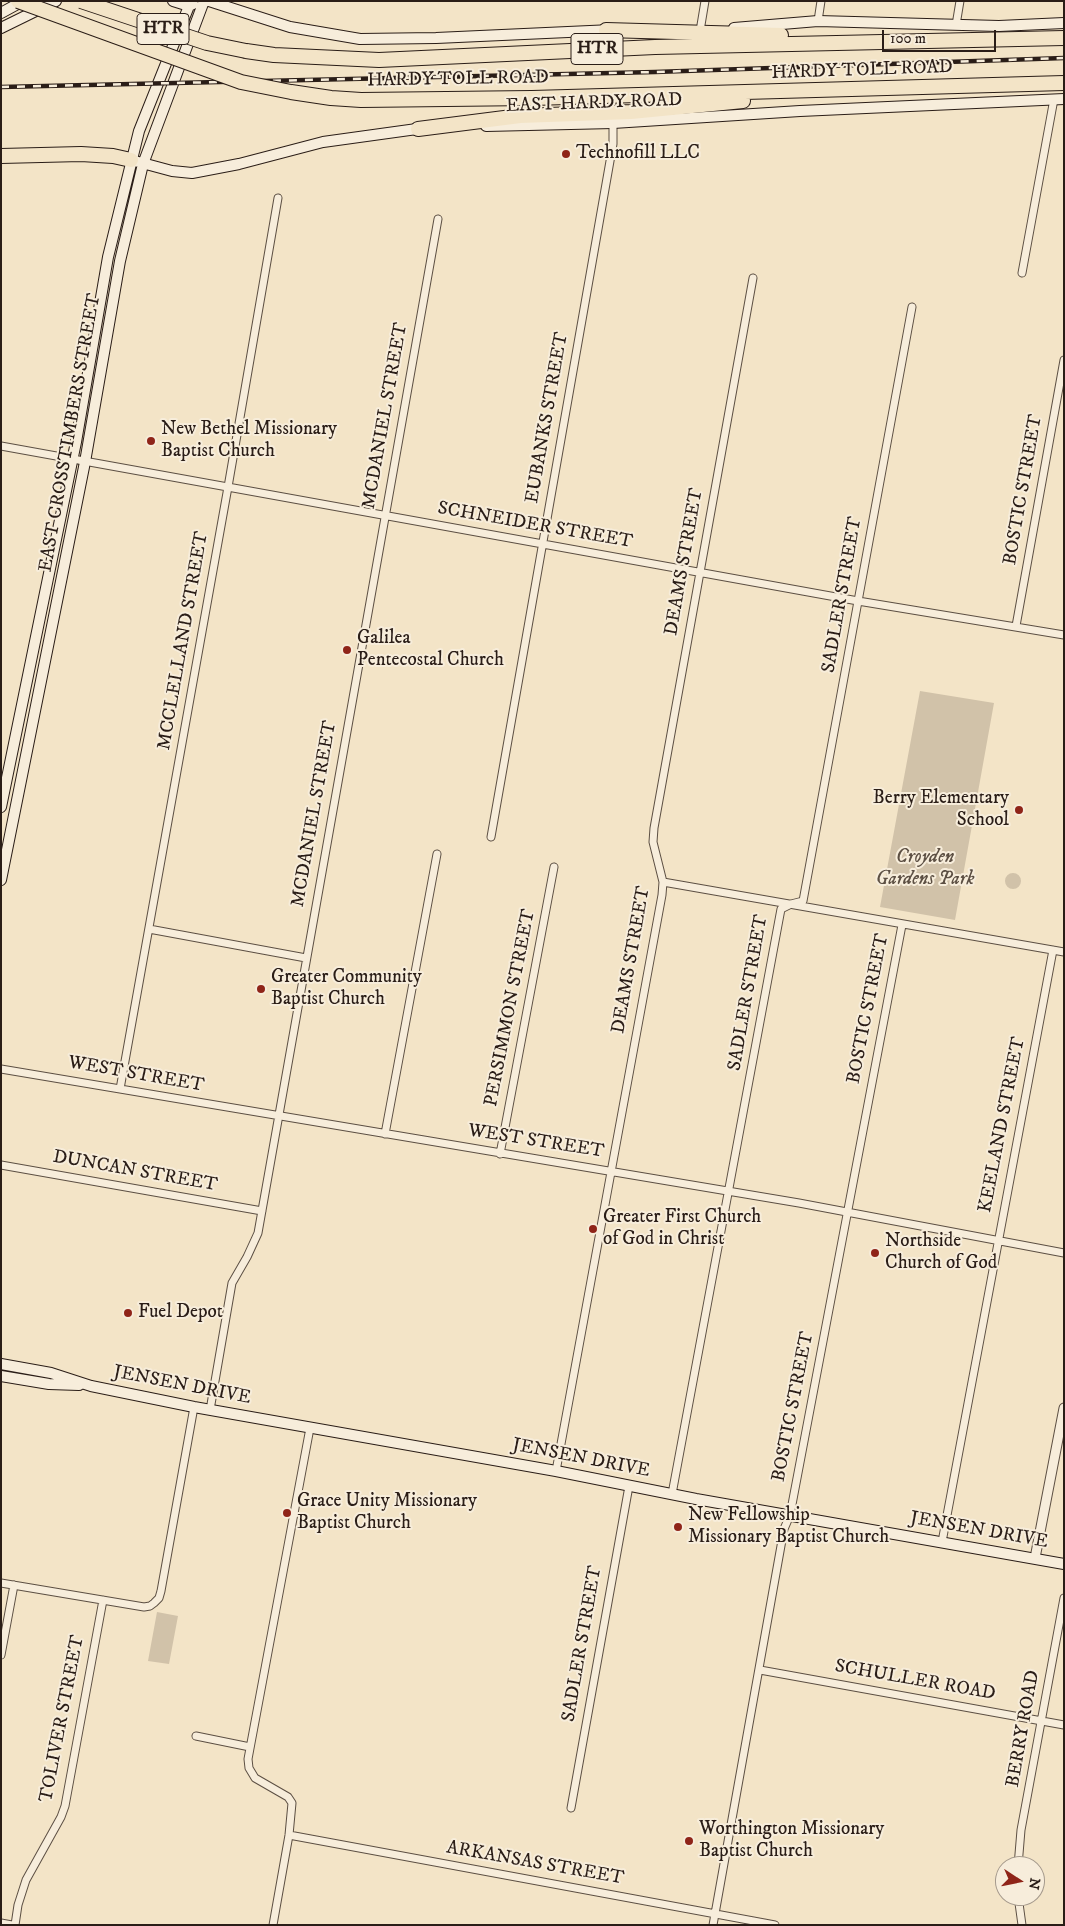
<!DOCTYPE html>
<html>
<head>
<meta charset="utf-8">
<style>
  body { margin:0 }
  #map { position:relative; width:1065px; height:1926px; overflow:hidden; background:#f3e4c7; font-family:"IM FELL DW Pica",serif }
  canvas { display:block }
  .frame { position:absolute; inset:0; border:2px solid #2a1d17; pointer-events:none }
  .north { position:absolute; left:995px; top:1856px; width:50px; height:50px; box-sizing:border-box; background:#f7eddb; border:1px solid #a59a8d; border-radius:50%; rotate:101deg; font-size:14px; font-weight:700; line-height:20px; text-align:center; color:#2a1d17 }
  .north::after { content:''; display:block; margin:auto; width:18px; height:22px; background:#8f2418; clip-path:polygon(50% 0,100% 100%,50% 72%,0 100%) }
  .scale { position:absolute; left:882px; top:30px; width:114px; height:22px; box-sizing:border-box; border:2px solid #2a1d17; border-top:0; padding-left:6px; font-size:15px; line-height:18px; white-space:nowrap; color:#2a1d17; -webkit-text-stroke:4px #f7eddb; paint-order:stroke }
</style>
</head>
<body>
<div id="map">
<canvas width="1065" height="1926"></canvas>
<div class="frame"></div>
<div class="north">N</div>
<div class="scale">100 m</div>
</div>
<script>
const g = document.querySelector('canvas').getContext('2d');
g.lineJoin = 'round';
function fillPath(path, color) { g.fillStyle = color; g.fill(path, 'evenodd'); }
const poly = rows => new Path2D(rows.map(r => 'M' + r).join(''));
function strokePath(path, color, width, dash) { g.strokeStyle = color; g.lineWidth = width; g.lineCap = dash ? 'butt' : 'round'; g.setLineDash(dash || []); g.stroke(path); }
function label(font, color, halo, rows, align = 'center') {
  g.font = font + ' "IM FELL DW Pica",serif'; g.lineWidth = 4; g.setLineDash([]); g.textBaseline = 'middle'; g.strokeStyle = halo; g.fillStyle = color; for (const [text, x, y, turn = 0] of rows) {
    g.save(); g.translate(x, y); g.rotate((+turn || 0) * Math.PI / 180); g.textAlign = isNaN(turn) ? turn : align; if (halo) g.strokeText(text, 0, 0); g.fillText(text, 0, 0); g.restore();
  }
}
const green = poly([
  [920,691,994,703,955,920,880,907],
  '1005 881a8 8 0 1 1 16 0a8 8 0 1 1-16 0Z',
  [157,1612,178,1616,169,1664,148,1661]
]);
const minor = poly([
  [818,21,821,1],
  [956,25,960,1],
  [700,31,705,1],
  [1022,273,1054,99],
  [1,446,858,601,1064,635],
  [1016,626,1064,360],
  [491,837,613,144,613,123],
  [663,882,1064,952],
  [149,929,306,958],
  [1,1069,799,1203,1064,1253],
  [120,1089,228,487,278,198],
  [385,1134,437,854],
  [500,1154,554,867],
  [1,1165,262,1211],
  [210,1410,232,1283,247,1257,258,1233,438,219],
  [556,1471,662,895,663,882,653,842,654,828,753,278],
  [672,1494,781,909,791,904,803,901,912,307],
  [942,1542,1053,950],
  [1,1583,144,1607,150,1606,154,1603,159,1598,161,1591,194,1407],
  [1,1655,14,1585],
  [760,1670,1064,1725],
  [196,1736,250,1747],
  [571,1808,629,1486],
  [289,1835,775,1925],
  [1018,1866,1021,1830,1064,1598],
  [1018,1896,1022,1925],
  [1,1923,12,1925],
  [15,1925,18,1905,26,1880,61,1817,65,1806,103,1600],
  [273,1925,289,1835,292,1803,288,1797,255,1778,249,1768,248,1759,310,1428],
  [713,1925,784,1529,790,1515,902,925]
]);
const tertiary = poly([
  [1035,1558,1064,1408]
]);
const secondary = poly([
  [173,1,189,6,193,4],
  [209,1,290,27,360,39,436,38,612,30],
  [1,13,23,1],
  [1,28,56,1],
  [734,28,818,21,999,26,1064,23],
  [486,126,613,123,800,111,1064,99],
  [131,160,172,171,192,173,239,164,323,142,424,128],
  [1,807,76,442,108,257,139,131,191,1],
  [1,880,85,462,120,261,143,164,204,1],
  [1,1364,51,1373,91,1386,194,1407,556,1471,696,1499,1064,1564],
  [1,1376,49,1384,79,1385]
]);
const motorway = poly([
  [606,30,781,35],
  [246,51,274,55,379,60,655,47,1064,38],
  [532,98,1064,83],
  [418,129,520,116,631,112,743,101],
  [1,156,81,154,113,156,131,160]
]);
const rail = poly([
  [1,87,655,72,1064,58]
]);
const motorwayBridge = poly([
  [18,1,241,82,291,92,331,98,361,100,532,98],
  [81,1,207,43,246,51]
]);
const markers = [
  [566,154,5,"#8f2418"],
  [151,441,5,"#8f2418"],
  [347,650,5,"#8f2418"],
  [1019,810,5,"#8f2418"],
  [261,989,5,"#8f2418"],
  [593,1229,5,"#8f2418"],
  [875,1253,5,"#8f2418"],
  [128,1313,5,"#8f2418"],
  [287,1513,5,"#8f2418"],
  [678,1527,5,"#8f2418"],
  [689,1841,5,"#8f2418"]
];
const shields = [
  [163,29,52],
  [597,49,52]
];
const shieldNames = [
  ["HTR",163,29],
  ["HTR",597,49]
];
const streetNames = [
  ["HARDY TOLL ROAD",862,71,-2],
  ["HARDY TOLL ROAD",458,80,-1],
  ["EAST HARDY ROAD",594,104,-2],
  ["MCDANIEL STREET",386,416,-80],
  ["EUBANKS STREET",548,418,-80],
  ["EAST CROSSTIMBERS STREET",71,433,-80],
  ["BOSTIC STREET",1024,490,-80],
  ["SCHNEIDER STREET",535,526,10],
  ["DEAMS STREET",685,562,-80],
  ["SADLER STREET",843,595,-80],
  ["MCCLELLAND STREET",184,641,-80],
  ["MCDANIEL STREET",315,814,-80],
  ["DEAMS STREET",632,960,-80],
  ["SADLER STREET",749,993,-80],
  ["PERSIMMON STREET",511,1008,-79],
  ["BOSTIC STREET",869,1009,-79],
  ["WEST STREET",136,1075,10],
  ["KEELAND STREET",1003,1125,-79],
  ["WEST STREET",536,1142,9],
  ["DUNCAN STREET",135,1172,10],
  ["JENSEN DRIVE",182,1386,11],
  ["BOSTIC STREET",794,1407,-79],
  ["JENSEN DRIVE",581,1459,11],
  ["JENSEN DRIVE",979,1531,10],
  ["SADLER STREET",583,1644,-80],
  ["SCHULLER ROAD",915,1681,10],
  ["TOLIVER STREET",63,1719,-79],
  ["BERRY ROAD",1024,1729,-80],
  ["ARKANSAS STREET",535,1864,10]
];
const poiNames = [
  ["Technofill LLC",576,154],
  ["New Bethel Missionary",161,430],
  ["Baptist Church",161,452],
  ["Galilea",357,639],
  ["Pentecostal Church",357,661],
  ["Berry Elementary",1009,799,"right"],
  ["School",1009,821,"right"],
  ["Greater Community",271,978],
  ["Baptist Church",271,1000],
  ["Greater First Church",603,1218],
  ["of God in Christ",603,1240],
  ["Northside",885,1242],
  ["Church of God",885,1264],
  ["Fuel Depot",138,1313],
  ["Grace Unity Missionary",297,1502],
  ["Baptist Church",297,1524],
  ["New Fellowship",688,1516],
  ["Missionary Baptist Church",688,1538],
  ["Worthington Missionary",699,1830],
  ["Baptist Church",699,1852]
];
const parkNames = [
  ["Croyden",925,858],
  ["Gardens Park",925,880]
];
fillPath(green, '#d1c2a9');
strokePath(minor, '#5c4f43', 9);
strokePath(tertiary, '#5c4f43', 11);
strokePath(secondary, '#2a1d17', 12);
strokePath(motorway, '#2a1d17', 16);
strokePath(minor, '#f7eddb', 7);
strokePath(tertiary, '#f7eddb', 9);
strokePath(secondary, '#f7eddb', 10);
strokePath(motorway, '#f3e4c7', 14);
strokePath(rail, '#2a1d17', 4.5);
strokePath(rail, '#f7eddb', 2.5, [8]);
strokePath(motorwayBridge, '#2a1d17', 16, []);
strokePath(motorwayBridge, '#f3e4c7', 14);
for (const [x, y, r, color] of markers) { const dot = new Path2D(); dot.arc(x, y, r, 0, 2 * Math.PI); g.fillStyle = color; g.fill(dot); strokePath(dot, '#f7eddb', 2); }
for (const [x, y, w] of shields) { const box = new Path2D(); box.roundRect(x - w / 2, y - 15.5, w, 31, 4); g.fillStyle = '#f7eddb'; g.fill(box); strokePath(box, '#2a1d17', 1); }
label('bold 18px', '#2a1d17', null, shieldNames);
label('19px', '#2a1d17', '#f7eddb', streetNames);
label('19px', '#2a1d17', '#f7eddb', poiNames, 'left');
label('italic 19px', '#5c4f43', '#f7eddb', parkNames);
</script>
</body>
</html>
